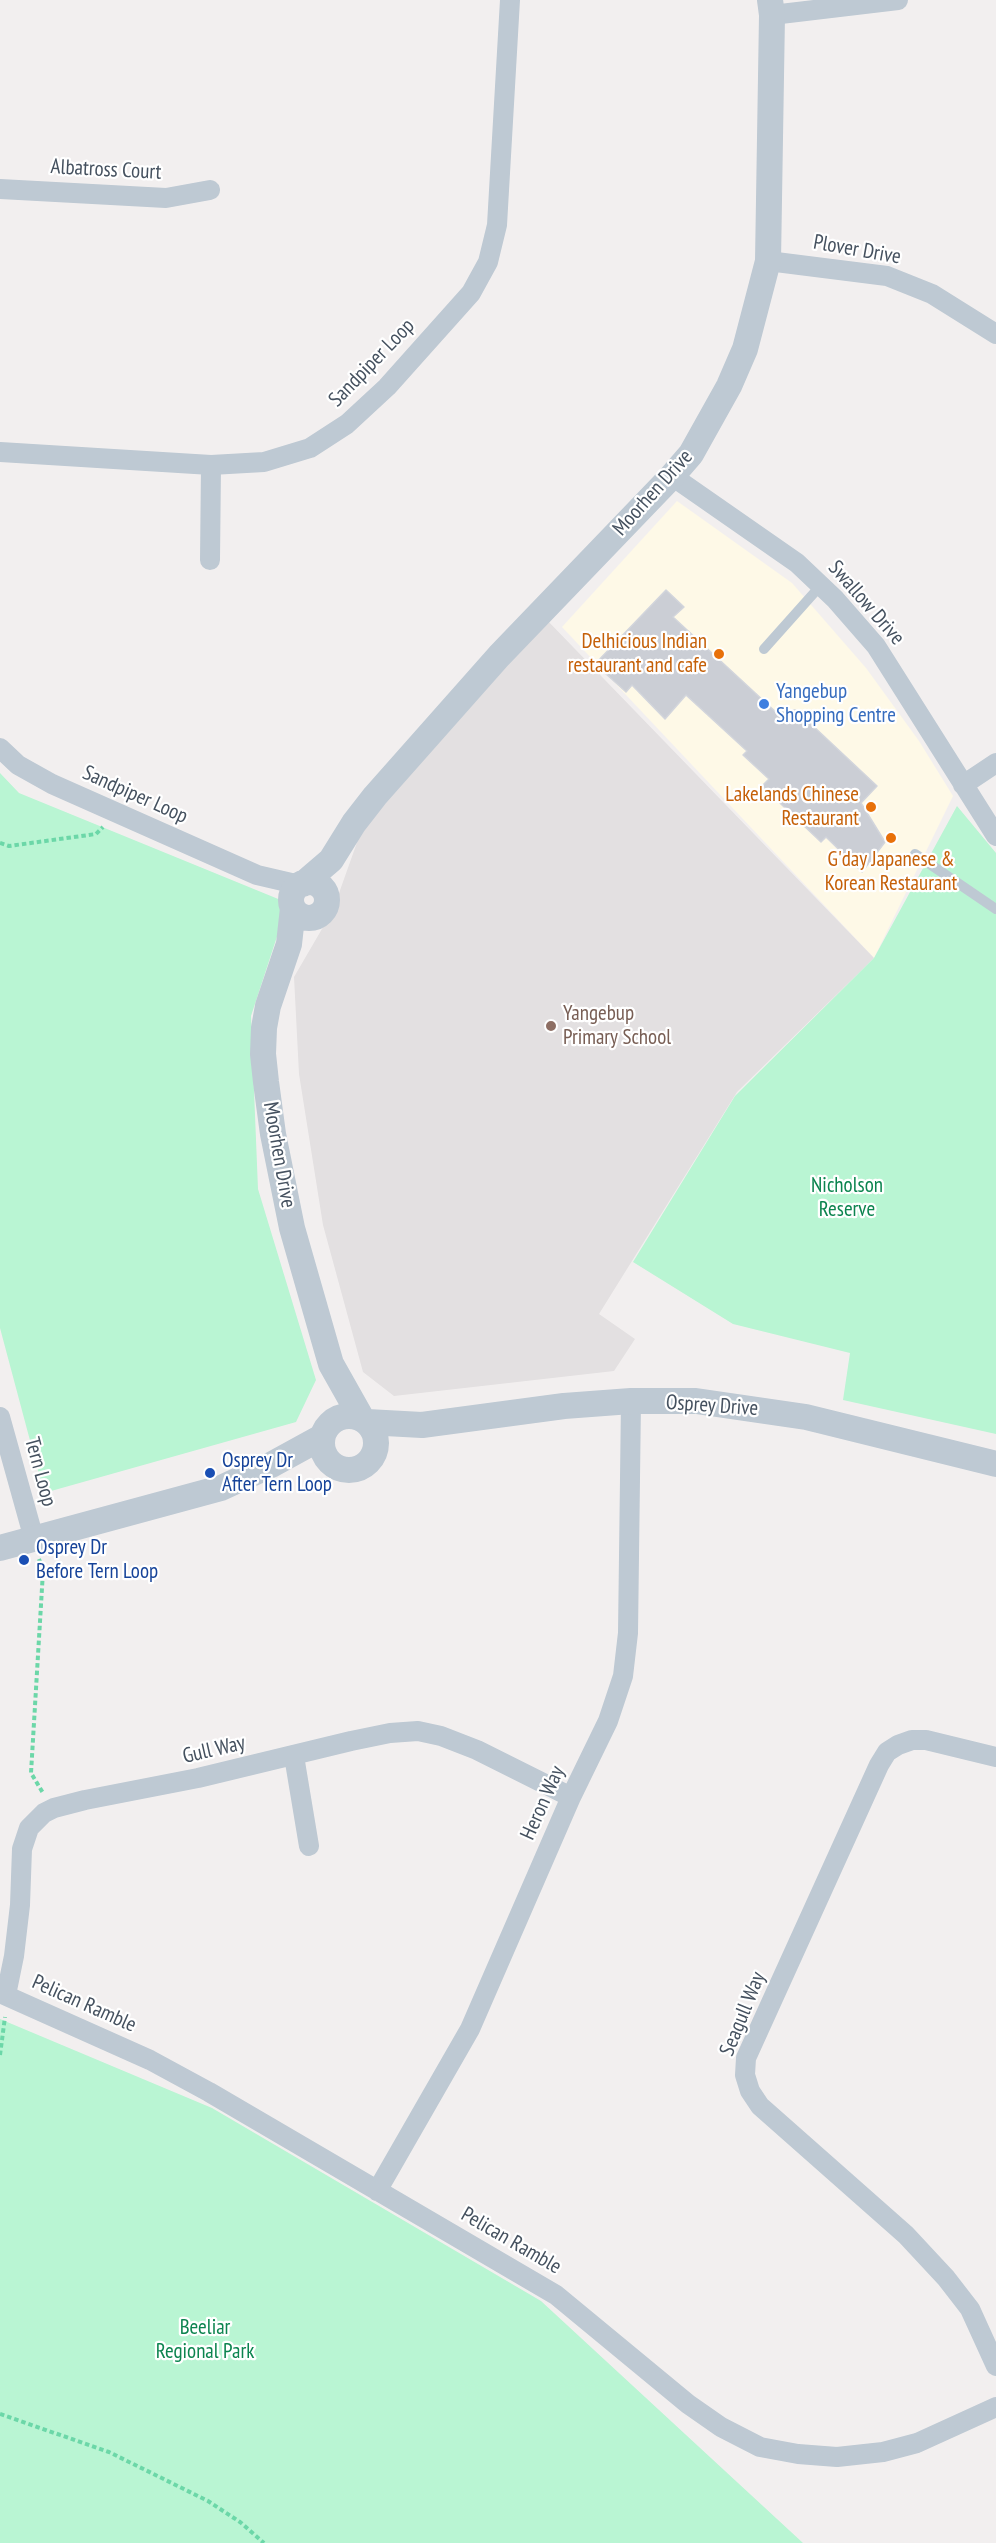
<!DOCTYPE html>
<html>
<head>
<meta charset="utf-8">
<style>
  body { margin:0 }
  canvas { display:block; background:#f2efef }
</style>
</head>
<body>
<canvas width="996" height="2543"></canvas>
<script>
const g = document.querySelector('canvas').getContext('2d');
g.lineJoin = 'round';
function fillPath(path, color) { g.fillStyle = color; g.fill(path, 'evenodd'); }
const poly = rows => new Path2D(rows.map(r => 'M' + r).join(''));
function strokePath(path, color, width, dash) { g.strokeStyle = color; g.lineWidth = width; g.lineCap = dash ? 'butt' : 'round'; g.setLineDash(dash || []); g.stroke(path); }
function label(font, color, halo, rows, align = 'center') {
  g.font = font + ' "PT Sans Narrow",sans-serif'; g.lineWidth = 4.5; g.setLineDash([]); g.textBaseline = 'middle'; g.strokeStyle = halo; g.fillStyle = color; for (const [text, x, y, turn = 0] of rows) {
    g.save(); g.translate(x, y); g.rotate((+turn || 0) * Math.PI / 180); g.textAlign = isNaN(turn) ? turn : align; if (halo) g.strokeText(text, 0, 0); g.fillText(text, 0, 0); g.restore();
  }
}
const commercial = poly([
  [677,501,792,583,866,668,919,741,953,796,874,958,562,627]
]);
const education = poly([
  [545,618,874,958,737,1092,599,1314,635,1339,614,1371,394,1396,363,1372,323,1225,299,1074,294,977,333,910,360,834,405,771]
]);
const green = poly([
  [0,773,19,793,288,903,251,1016,258,1189,316,1380,296,1422,44,1493,0,1328],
  [957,806,996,853,996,1434,843,1400,850,1353,733,1324,633,1262,735,1096,874,958],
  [0,2019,212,2108,541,2301,803,2543,0,2543]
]);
const building = poly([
  [666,590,684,607,673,617,779,715,784,710,796,710,877,786,861,803,885,842,862,872,826,837,821,842,762,786,769,779,743,755,747,751,686,695,665,719,632,685,626,692,595,664,666,590]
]);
const path = poly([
  [0,843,9,846,96,834,103,827],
  [39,1559,43,1571,31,1773,43,1793],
  [0,2055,5,2017],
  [0,2414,109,2452,208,2501,240,2522,264,2543]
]);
const service = poly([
  [764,649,822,584],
  [915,854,996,909]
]);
const minor = poly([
  [772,15,898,0],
  [0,189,166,198,210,190],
  [768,261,887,276,932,294,996,334],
  [0,452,211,465,264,462,310,448,347,424,387,387,471,293,488,262,497,225,510,0],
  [672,476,797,563,835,599,876,646,996,836],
  [210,560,211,465],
  [0,748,18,765,52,784,257,875,300,885],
  [963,785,996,763],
  [0,1417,34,1539],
  [294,1756,309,1846],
  [996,1757,926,1740,912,1740,898,1745,887,1752,879,1765,746,2058,745,2075,750,2091,760,2106,906,2235,946,2278,970,2309,996,2366],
  [0,1993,150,2060,209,2092,556,2295,688,2404,721,2427,760,2447,798,2454,837,2457,883,2452,917,2443,996,2407],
  [6,1995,14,1956,20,1905,22,1849,29,1828,44,1813,54,1808,85,1800,198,1778,351,1741,390,1733,418,1731,441,1736,477,1750,571,1797],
  [377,2191,470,2029,571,1797,608,1721,623,1676,628,1633,631,1401]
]);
const tertiary = poly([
  '291 900a18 18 0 1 1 36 0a18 18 0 1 1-36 0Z',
  [303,884,331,860,354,823,375,796,499,656,672,476,691,454,729,386,745,349,768,261,772,15,770,0],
  [293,908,289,944,268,1006,264,1028,263,1054,266,1082,273,1134,292,1228,331,1364,362,1419],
  '322 1443a27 27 0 1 1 54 0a27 27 0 1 1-54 0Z',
  [367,1422,422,1425,564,1406,631,1401,696,1401,806,1417,996,1464],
  [0,1548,221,1488,271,1465,322,1437]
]);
const markers = [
  [719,654,6,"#e8710a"],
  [764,704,6,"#3f7fe0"],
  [871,807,6,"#e8710a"],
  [891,838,6,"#e8710a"],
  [551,1026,6,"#8d6e63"],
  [210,1473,6,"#1a4fb4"],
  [24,1560,6,"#1a4fb4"]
];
const streetNames = [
  ["Albatross Court",106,170,3],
  ["Plover Drive",857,250,10],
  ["Sandpiper Loop",372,363,-46],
  ["Moorhen Drive",653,493,-48],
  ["Swallow Drive",866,603,49],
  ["Sandpiper Loop",135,795,24],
  ["Moorhen Drive",279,1155,80],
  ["Osprey Drive",712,1406,4],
  ["Tern Loop",40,1472,75],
  ["Gull Way",214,1750,-13],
  ["Heron Way",543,1803,-66],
  ["Pelican Ramble",84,2004,24],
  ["Seagull Way",743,2014,-68],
  ["Pelican Ramble",511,2241,30]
];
const foodNames = [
  ["Delhicious Indian",707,642],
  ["restaurant and cafe",707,666],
  ["Lakelands Chinese",859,795],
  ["Restaurant",859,819],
  ["G'day Japanese &",891,860,"center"],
  ["Korean Restaurant",891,884,"center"]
];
const shopNames = [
  ["Yangebup",776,692],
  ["Shopping Centre",776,716]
];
const educationNames = [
  ["Yangebup",563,1014],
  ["Primary School",563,1038]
];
const parkNames = [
  ["Nicholson",847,1186],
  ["Reserve",847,1210],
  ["Beeliar",205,2328],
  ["Regional Park",205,2352]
];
const transitNames = [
  ["Osprey Dr",222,1461],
  ["After Tern Loop",222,1485],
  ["Osprey Dr",36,1548],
  ["Before Tern Loop",36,1572]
];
fillPath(commercial, '#fef9e7');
fillPath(education, '#e3e0e1');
fillPath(green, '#b9f5d3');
fillPath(building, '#cbced5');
strokePath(building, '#d2d5dc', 1.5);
strokePath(path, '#6cd7a8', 4, [4.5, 3]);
strokePath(service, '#bec9d3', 10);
strokePath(minor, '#bec9d3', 20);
strokePath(tertiary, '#bec9d3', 26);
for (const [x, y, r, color] of markers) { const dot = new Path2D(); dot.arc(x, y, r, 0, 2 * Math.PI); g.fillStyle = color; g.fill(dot); strokePath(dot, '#fff', 2); }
label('21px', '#45515f', '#fff', streetNames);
label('21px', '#c56008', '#fff', foodNames, 'right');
label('21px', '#366cbe', '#fff', shopNames, 'left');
label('21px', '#785e54', '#fff', educationNames, 'left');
label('21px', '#0c844f', '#fff', parkNames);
label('21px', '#164399', '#fff', transitNames, 'left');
</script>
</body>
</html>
